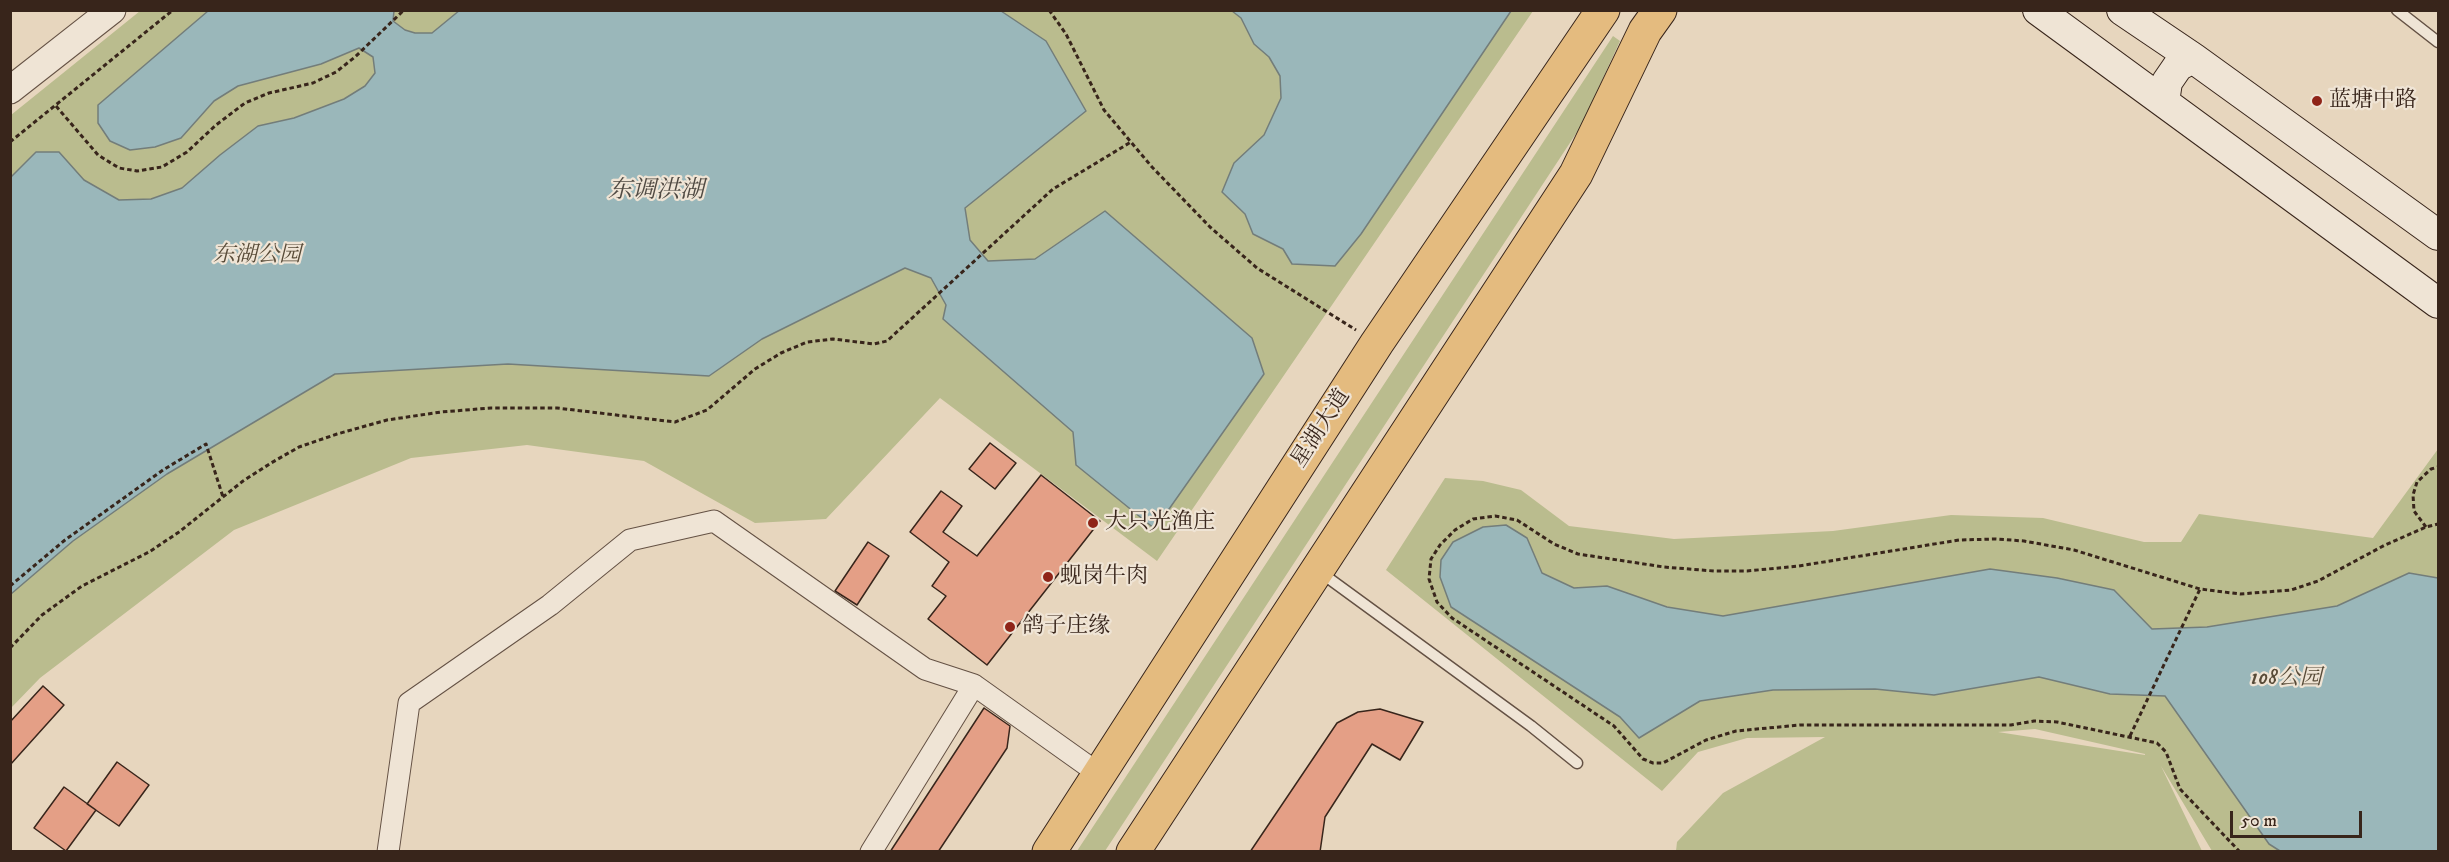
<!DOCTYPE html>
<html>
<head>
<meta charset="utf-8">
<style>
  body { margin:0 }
  #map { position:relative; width:2449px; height:862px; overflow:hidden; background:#e7d6be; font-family:"IM FELL DW Pica",serif }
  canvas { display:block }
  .frame { position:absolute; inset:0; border:12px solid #38251b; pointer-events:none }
  .scale { position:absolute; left:2230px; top:811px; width:132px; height:27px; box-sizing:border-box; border:3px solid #38251b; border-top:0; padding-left:8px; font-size:18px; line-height:21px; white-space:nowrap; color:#38251b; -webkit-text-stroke:4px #efe4d5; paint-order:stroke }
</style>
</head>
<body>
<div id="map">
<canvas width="2449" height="862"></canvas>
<div class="frame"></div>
<div class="scale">50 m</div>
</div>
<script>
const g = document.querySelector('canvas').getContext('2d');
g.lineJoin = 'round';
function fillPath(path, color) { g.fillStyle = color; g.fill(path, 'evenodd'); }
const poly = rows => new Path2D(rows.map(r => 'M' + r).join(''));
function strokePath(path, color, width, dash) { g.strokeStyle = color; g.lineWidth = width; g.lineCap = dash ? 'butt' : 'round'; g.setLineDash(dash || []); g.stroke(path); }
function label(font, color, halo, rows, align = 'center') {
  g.font = font + ' "IM FELL DW Pica","Noto Serif SC",serif'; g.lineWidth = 4.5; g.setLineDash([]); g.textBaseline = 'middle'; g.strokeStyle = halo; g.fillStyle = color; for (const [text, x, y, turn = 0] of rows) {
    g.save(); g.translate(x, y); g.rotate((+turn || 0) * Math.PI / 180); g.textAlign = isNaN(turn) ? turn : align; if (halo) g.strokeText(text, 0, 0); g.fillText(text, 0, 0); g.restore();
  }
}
const green = poly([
  [140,11,1533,11,1157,561,940,398,826,519,755,523,644,461,527,445,411,458,234,530,40,678,11,708,11,115],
  [1613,36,1620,41,1581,126,1105,851,1077,851],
  [2438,449,2438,851,2212,851,2161,766,2202,851,1676,851,1677,842,1723,793,1825,737,1747,738,1698,752,1662,791,1386,570,1445,478,1483,481,1521,490,1569,526,1674,539,1833,531,1951,515,2043,518,2144,542,2181,542,2199,514,2373,538],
  [2035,729,2145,754,2145,755,1998,732]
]);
const water = poly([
  [460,10,1001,11,1046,41,1086,111,965,208,970,240,988,261,1035,259,1105,211,1252,338,1264,374,1155,529,1076,465,1073,432,943,319,946,305,931,278,905,268,762,339,709,376,508,364,335,374,167,474,73,541,11,594,11,177,36,152,59,152,84,180,119,200,151,199,182,188,220,155,258,126,294,118,344,99,365,86,375,73,373,57,359,48,321,64,238,86,214,101,181,138,155,147,130,150,110,141,98,123,98,105,208,11,394,11,393,21,405,30,415,33,432,33,460,10],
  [1232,11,1511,11,1361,234,1335,266,1292,264,1283,249,1253,234,1245,214,1222,192,1234,163,1264,135,1281,98,1280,76,1269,57,1254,44,1241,18,1232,11],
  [1506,525,1527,538,1542,573,1574,588,1607,586,1667,607,1723,616,1990,569,2057,578,2114,590,2152,629,2207,627,2337,606,2409,573,2438,578,2438,851,2280,851,2269,844,2165,696,2110,694,2039,677,1934,695,1875,689,1773,690,1700,701,1639,738,1620,717,1451,607,1440,577,1441,560,1453,542,1483,527,1506,525]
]);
const building = poly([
  [990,443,1016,463,995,489,969,469,990,443],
  [1041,475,1100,521,987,665,928,619,946,596,932,586,949,562,910,532,941,491,962,506,943,532,977,556,1041,475],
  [868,542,889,556,857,605,835,591,868,542],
  [43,686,64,705,10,765,10,722,43,686],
  [984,708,1010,726,1007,748,938,852,890,852,984,708],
  [1380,709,1423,722,1400,760,1372,744,1325,817,1320,852,1250,852,1337,723,1358,712,1380,709],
  [117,762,149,785,119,826,87,804,117,762],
  [64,787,96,810,66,851,34,828,64,787]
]);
const path = poly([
  [1049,10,1066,34,1104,110,1152,167,1210,227,1257,268,1356,330],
  [56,106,98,155,119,168,137,171,162,167,187,152,216,125,245,103,269,93,313,83,336,72,355,57,404,10],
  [10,142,173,10],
  [2426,527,2414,511,2413,495,2417,482,2431,469,2438,467],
  [10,586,65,540,163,470,206,444,223,497],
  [10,648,42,615,82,586,149,552,179,532,243,481,271,463,299,447,337,434,387,420,441,412,491,408,557,408,675,422,707,410,755,369,781,353,807,342,833,339,874,344,887,341,1053,189,1131,142],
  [2130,736,2200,589],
  [2240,852,2180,789,2166,752,2157,743,2057,722,2034,721,2011,725,1800,725,1736,731,1706,740,1663,763,1653,763,1643,759,1614,726,1452,618,1437,602,1429,579,1431,559,1440,545,1455,530,1473,519,1495,516,1517,520,1554,544,1578,554,1664,567,1714,571,1747,571,1799,566,1959,540,1996,539,2024,541,2074,550,2200,589,2240,594,2291,590,2318,581,2385,545,2426,527,2438,524]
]);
const service = poly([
  [2397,10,2438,42],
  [1320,572,1531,726,1577,763]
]);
const minor = poly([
  [388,852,409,703,550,605,630,540,714,521,925,669,974,685],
  [871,852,974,685,1099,774]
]);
const tertiary = poly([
  [10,90,112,10]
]);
const secondary = poly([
  [2038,10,2438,303],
  [2122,10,2193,58,2438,235],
  [2164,102,2167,82,2178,66,2193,58]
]);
const primary = poly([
  [1049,852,1377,343,1603,10],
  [1133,852,1576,174,1645,31,1660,10]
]);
const markers = [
  [2317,101,6,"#8f2418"],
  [1093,523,6,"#8f2418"],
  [1048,577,6,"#8f2418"],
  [1010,627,6,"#8f2418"]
];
const poiNames = [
  ["蓝塘中路",2329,101],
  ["大只光渔庄",1105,523],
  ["蚬岗牛肉",1060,577],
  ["鸽子庄缘",1022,627]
];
const parkNames = [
  ["东湖公园",257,256],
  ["108公园",2286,679]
];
const streetNames = [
  ["星湖大道",1322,429,-57]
];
const waterNames = [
  ["东调洪湖",656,192]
];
fillPath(green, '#babc8e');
fillPath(water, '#9ab7ba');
strokePath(water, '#737d7a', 1.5);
fillPath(building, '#e49f86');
strokePath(building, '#38251b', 1.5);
strokePath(service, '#645144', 13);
strokePath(minor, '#645144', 23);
strokePath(tertiary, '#645144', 29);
strokePath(secondary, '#38251b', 32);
strokePath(primary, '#38251b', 35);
strokePath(path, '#38251b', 3, [4.5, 3]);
strokePath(service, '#efe4d5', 10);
strokePath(minor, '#efe4d5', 21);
strokePath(tertiary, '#efe4d5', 27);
strokePath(secondary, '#efe4d5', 30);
strokePath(primary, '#e4bb7f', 33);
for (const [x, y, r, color] of markers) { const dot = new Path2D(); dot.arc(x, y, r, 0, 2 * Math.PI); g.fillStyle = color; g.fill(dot); strokePath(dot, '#efe4d5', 2); }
label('22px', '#38251b', '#efe4d5', poiNames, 'left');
label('italic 22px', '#584b38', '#efe4d5', parkNames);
label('22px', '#38251b', '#efe4d5', streetNames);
label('italic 24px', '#504a43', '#efe4d5', waterNames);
</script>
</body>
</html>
